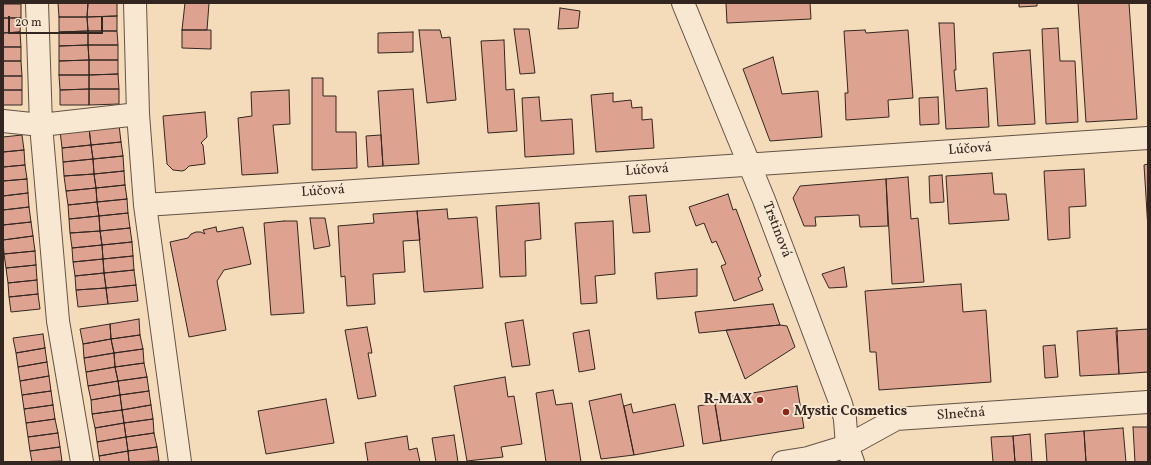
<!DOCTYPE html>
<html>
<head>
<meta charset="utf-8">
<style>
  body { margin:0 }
  #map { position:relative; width:1151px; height:465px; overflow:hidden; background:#f4dbb9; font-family:Vollkorn,serif }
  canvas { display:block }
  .frame { position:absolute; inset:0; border:4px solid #332620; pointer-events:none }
  .scale { position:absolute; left:8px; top:16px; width:95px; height:18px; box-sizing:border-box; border:2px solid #332620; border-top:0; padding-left:5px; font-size:12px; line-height:14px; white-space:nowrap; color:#332620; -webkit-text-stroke:3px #f8e8d2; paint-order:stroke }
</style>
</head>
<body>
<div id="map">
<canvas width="1151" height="465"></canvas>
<div class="frame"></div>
<div class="scale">20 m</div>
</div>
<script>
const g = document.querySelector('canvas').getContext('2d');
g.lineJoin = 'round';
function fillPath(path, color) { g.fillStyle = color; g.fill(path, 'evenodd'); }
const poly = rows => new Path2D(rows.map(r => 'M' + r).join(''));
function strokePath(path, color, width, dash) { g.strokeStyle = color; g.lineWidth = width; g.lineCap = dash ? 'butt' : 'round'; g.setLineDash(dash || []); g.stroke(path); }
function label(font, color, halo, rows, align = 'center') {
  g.font = font + ' Vollkorn,serif'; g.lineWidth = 4; g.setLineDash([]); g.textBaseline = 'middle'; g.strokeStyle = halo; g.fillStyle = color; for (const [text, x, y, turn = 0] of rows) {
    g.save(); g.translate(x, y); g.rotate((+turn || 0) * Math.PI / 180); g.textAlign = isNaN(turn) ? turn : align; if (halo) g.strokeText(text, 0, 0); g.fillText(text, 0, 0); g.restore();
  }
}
const building = poly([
  [58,3,88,3,87,17,59,17,58,3],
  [88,3,117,3,117,16,87,17,88,3],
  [185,3,209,3,207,30,182,30,185,3],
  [726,3,810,3,811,19,727,23,726,3],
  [1019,3,1037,3,1037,6,1019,7,1019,3],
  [1078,3,1129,3,1137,119,1086,122,1078,3],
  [3,4,21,4,21,18,3,18,3,4],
  [560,8,580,11,578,28,558,29,560,8],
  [117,16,117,31,88,31,87,17,117,16],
  [59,17,87,17,88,31,59,32,59,17],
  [3,18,21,18,20,32,3,33,3,18],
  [939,23,954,23,956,70,954,70,956,91,987,88,989,127,946,129,939,23],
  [1058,28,1060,61,1075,61,1078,122,1046,124,1042,29,1058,28],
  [514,29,529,29,535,73,520,74,514,29],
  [182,30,211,30,211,49,182,48,182,30],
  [419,30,440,30,442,38,450,37,456,100,427,103,419,30],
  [865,30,866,33,908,30,913,98,888,100,889,117,846,120,845,93,848,93,844,31,865,30],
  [88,31,88,45,59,46,59,32,88,31],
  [88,31,117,31,118,45,88,45,88,31],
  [20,32,21,47,3,47,3,33,20,32],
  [413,32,413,52,378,53,378,33,413,32],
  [504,40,506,90,514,89,517,131,488,133,481,41,504,40],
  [88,45,89,60,59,61,59,46,88,45],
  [88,45,118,45,118,60,89,60,88,45],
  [3,47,21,47,21,61,3,61,3,47],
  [1030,50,1035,124,998,126,993,53,1030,50],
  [773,57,782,94,818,91,822,137,770,141,743,69,773,57],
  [89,60,89,75,59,75,59,61,89,60],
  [89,60,118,60,118,74,89,75,89,60],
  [3,61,21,61,22,76,3,76,3,61],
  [118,74,119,89,89,89,89,75,118,74],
  [59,75,89,75,89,89,60,90,59,75],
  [3,76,22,76,22,90,3,90,3,76],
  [312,78,323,78,323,96,336,96,336,132,356,132,357,168,312,170,312,78],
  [89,89,89,105,60,105,60,90,89,89],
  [89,89,119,89,119,104,89,105,89,89],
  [413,89,419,164,383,166,378,91,413,89],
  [3,90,22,90,22,105,3,105,3,90],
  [289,90,290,124,273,125,278,173,242,175,238,118,252,116,251,92,289,90],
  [613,93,613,102,631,100,632,108,642,107,642,120,652,119,654,148,596,152,591,95,613,93],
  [539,97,541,121,572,119,574,154,525,157,522,98,539,97],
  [938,97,939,124,920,125,919,98,938,97],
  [205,112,207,137,201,143,203,145,205,164,189,166,185,170,182,171,173,170,167,164,163,116,205,112],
  [119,125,121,142,91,145,89,128,119,125],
  [89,128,91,145,62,148,60,131,89,128],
  [22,135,24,150,3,152,3,137,22,135],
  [381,135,383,166,368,167,366,136,381,135],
  [121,142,123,156,93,159,91,145,121,142],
  [91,145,93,159,63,162,62,148,91,145],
  [24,150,25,165,3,167,3,152,24,150],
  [123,156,124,171,94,174,93,159,123,156],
  [93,159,94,174,64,176,63,162,93,159],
  [1148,164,1148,229,1144,165,1148,164],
  [25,165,27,179,3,181,3,167,25,165],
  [1084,169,1086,206,1069,207,1070,238,1048,240,1044,171,1084,169],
  [124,171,125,185,96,188,94,174,124,171],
  [992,173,994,194,1006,194,1009,220,949,224,946,176,992,173],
  [94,174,96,188,66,191,64,176,94,174],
  [942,175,944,202,930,203,929,176,942,175],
  [908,177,911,219,918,218,924,282,892,284,886,179,908,177],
  [27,179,28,193,3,196,3,181,27,179],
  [886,179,888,226,860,227,859,215,815,217,816,226,804,226,793,198,800,186,886,179],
  [125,185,127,199,97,202,96,188,125,185],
  [96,188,97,202,68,205,66,191,96,188],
  [28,193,29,207,3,210,3,196,28,193],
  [728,194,733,210,736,209,761,276,758,278,763,290,734,301,721,266,726,264,716,241,712,243,704,223,696,226,689,207,728,194],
  [646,195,650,232,633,233,629,196,646,195],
  [127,199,128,213,99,216,97,202,127,199],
  [97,202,99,216,69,219,68,205,97,202],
  [539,203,541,239,525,241,526,276,500,277,496,206,539,203],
  [29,207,31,222,3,225,3,210,29,207],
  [447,209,448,219,477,217,483,288,424,292,417,211,447,209],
  [417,211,420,240,403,241,405,272,373,274,375,304,347,306,345,276,341,277,338,226,374,223,373,214,417,211],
  [128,213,130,228,100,231,99,216,128,213],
  [99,216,100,231,70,233,69,219,99,216],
  [310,218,325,218,330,246,314,249,310,218],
  [284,221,297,221,304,313,271,315,264,223,284,221],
  [613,221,615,274,595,276,597,303,581,304,575,223,613,221],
  [31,222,33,236,3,240,3,225,31,222],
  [216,227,217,232,243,227,251,264,224,270,217,281,226,330,189,337,170,242,188,238,191,234,196,232,201,232,205,234,203,230,216,227],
  [130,228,132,242,102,245,100,231,130,228],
  [100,231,102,245,72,248,70,233,100,231],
  [33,236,35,251,4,254,3,240,33,236],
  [132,242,133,256,103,259,102,245,132,242],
  [102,245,103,259,73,262,72,248,102,245],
  [35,251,36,265,6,268,4,254,35,251],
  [133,256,134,270,104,273,103,259,133,256],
  [103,259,104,273,75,276,73,262,103,259],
  [36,265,37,280,8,283,6,268,36,265],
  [844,267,847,287,829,288,822,274,844,267],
  [697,269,697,296,657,299,655,273,697,269],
  [134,270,136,285,106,288,104,273,134,270],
  [104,273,106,288,76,290,75,276,104,273],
  [37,280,38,294,9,297,8,283,37,280],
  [961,284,963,312,986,310,991,382,879,390,876,352,870,352,865,291,961,284],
  [136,285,138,301,108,304,106,288,136,285],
  [106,288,108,304,78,307,76,290,106,288],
  [38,294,40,309,11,312,9,297,38,294],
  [773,304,780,325,699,333,695,312,773,304],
  [139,319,140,335,111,339,110,324,139,319],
  [523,320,530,365,512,367,505,323,523,320],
  [110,324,111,339,83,344,80,329,110,324],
  [780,325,787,326,795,347,745,379,726,330,780,325],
  [367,327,372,353,368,353,376,396,358,399,345,330,367,327],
  [1117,328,1119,374,1080,376,1077,331,1117,328],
  [1148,329,1148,372,1119,374,1116,331,1148,329],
  [589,330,595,369,579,372,573,333,589,330],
  [43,334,45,348,16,353,13,338,43,334],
  [140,335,143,349,114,353,111,339,140,335],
  [111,339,114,353,84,358,83,344,111,339],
  [1055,345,1058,377,1045,378,1043,346,1055,345],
  [45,348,47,362,18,367,16,353,45,348],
  [143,349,144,363,115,367,114,353,143,349],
  [114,353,115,367,86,372,84,358,114,353],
  [47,362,49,376,20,381,18,367,47,362],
  [144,363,147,377,118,381,115,367,144,363],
  [115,367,118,381,88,386,86,372,115,367],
  [49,376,51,391,22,395,20,381,49,376],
  [147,377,149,391,120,395,118,381,147,377],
  [505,377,508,397,514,396,522,444,501,447,503,457,467,461,454,386,505,377],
  [118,381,120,395,91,400,88,386,118,381],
  [797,386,804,428,721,441,714,399,797,386],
  [553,390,556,405,572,403,581,462,546,462,536,393,553,390],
  [51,391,53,405,24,409,22,395,51,391],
  [149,391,151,405,122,410,120,395,149,391],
  [621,394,634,455,601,459,589,401,621,394],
  [120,395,122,410,92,414,91,400,120,395],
  [326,399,334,443,266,454,258,411,326,399],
  [715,403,721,441,703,444,698,406,715,403],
  [631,404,633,413,675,404,684,446,634,455,624,406,631,404],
  [53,405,55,419,26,423,24,409,53,405],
  [151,405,153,419,124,423,122,410,151,405],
  [122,410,124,423,95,428,92,414,122,410],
  [55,419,58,433,28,437,26,423,55,419],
  [153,419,154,433,126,437,124,423,153,419],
  [124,423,126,437,97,442,95,428,124,423],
  [1133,427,1148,427,1148,462,1135,462,1133,427],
  [1123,428,1126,462,1086,462,1084,431,1123,428],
  [1084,431,1086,462,1047,462,1045,434,1084,431],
  [58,433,60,447,30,451,28,437,58,433],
  [154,433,157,447,128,451,126,437,154,433],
  [1030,434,1032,462,1015,462,1013,436,1030,434],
  [454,435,458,462,436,462,432,438,454,435],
  [407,436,409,450,417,448,420,462,368,462,365,443,407,436],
  [1013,436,1015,462,993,462,991,437,1013,436],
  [126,437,128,451,99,456,97,442,126,437],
  [60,447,62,461,32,462,30,451,60,447],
  [157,447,159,461,129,462,128,451,157,447],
  [128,451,129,462,100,462,99,456,128,451]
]);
const minor = poly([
  [37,3,41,125,58,321,82,462],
  [135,3,138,114,145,205,180,462],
  [683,3,764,200,841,404,845,419,847,446,853,462],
  [3,121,41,125,138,114],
  [145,205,1148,138],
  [783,462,808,458,847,446,896,419,1148,402]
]);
const markers = [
  [760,400,4,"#8f2418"],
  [786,412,4,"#8f2418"]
];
const streetNames = [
  ["Lúčová",970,150,-4],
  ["Lúčová",647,171,-4],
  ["Lúčová",323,192,-4],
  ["Trstinová",776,230,69],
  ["Slnečná",961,415,-4]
];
const poiNames = [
  ["R-MAX",752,400],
  ["Mystic Cosmetics",794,412,"left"]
];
fillPath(building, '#dda390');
strokePath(building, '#332620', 1);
strokePath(minor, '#635346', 24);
strokePath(minor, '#f8e8d2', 22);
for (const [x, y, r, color] of markers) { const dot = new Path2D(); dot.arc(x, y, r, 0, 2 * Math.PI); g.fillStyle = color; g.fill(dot); strokePath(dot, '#f8e8d2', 1.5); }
label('14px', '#332620', '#f8e8d2', streetNames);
label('bold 14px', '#332620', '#f8e8d2', poiNames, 'right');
</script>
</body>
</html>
